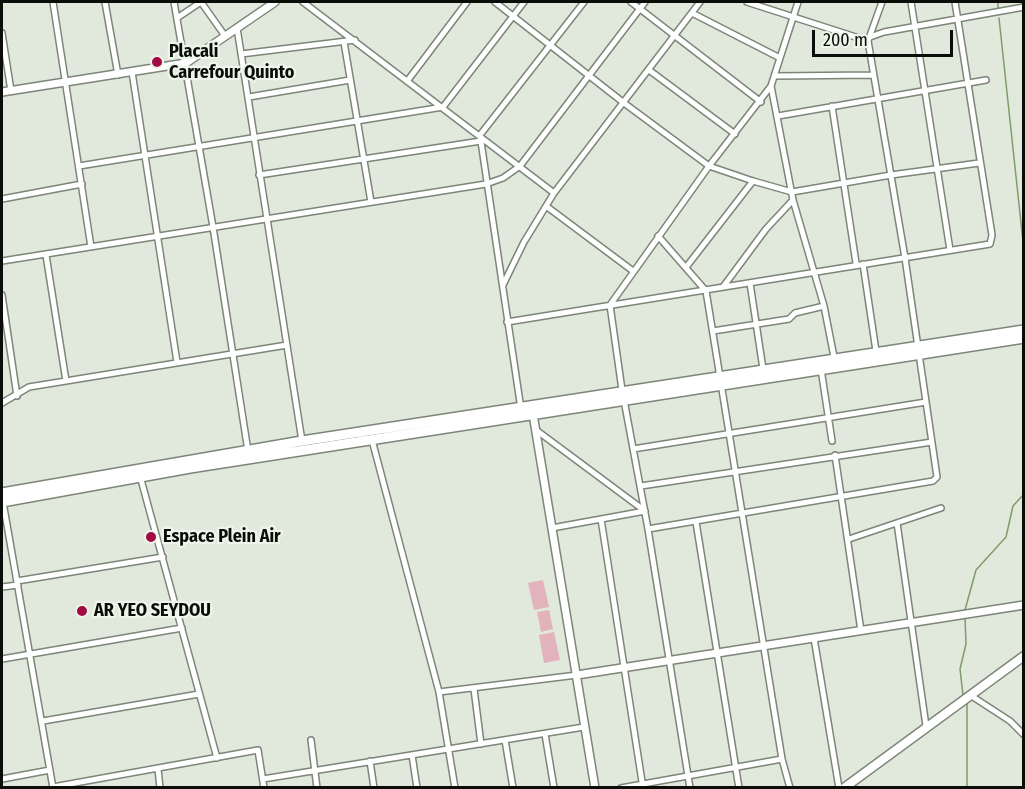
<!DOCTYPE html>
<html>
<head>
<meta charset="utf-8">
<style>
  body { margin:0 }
  #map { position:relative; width:1025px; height:789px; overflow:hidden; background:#e0e9db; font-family:"Fira Sans Condensed",sans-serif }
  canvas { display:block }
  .frame { position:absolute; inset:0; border:3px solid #0b0d09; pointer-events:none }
  .scale { position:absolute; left:812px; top:30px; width:141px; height:27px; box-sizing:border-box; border:3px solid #0b0d09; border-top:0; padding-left:8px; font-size:18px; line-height:21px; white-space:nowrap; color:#0b0d09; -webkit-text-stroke:4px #edf6e8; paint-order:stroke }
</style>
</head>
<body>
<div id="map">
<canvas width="1025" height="789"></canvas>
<div class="frame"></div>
<div class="scale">200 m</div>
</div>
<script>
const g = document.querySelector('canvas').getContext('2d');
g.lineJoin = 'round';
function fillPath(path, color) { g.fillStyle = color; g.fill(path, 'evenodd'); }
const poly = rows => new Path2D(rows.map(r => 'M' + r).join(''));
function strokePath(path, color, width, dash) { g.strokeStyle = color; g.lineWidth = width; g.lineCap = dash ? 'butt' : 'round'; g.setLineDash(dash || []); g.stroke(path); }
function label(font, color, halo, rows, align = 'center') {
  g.font = font + ' "Fira Sans Condensed",sans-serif'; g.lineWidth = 4.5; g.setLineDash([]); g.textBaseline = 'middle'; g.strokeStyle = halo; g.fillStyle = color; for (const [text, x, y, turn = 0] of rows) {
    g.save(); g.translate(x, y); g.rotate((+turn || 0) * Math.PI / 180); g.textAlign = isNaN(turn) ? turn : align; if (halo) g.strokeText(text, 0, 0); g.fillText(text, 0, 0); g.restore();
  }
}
const green = poly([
  [543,580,549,607,534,610,528,583],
  [549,610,553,629,541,632,537,612],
  [554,632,560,660,544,663,539,635]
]);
const stream = poly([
  [998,9,998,2],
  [999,18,1024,251],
  [965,610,976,570,1006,537,1013,506,1024,494],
  [963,695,960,669,966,644,965,618],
  [967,788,967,702]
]);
const minor = poly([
  [53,2,91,247],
  [105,2,118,75],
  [174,2,213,227,248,451],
  [201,2,225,36],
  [303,2,554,193],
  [495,2,624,103,709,166,753,181,792,192,891,175,979,163],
  [631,2,761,102],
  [747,2,868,41],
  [911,2,950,250],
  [692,13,780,58],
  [177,18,201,2],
  [237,28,302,441],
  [2,33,11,91],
  [870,37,884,32,1024,7],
  [344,42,371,202],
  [241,54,355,40],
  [649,70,735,134],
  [132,72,177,362],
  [776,76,873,75],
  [408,80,467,2],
  [771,86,793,200,824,306,834,357],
  [249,97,350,80],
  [832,106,856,263],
  [778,116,986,80],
  [79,166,443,107,524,2],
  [259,175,481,141],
  [2,199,82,184],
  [546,206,633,271],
  [658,236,706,291,782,759,790,788],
  [46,255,66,381],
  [2,261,486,184,503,178,520,166,645,2],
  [863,264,876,351],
  [687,266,753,181],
  [750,283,763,369],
  [503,285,524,242,554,193,700,2],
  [723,287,766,229,793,200],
  [2,295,17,396],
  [507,322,990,244,992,235,955,2],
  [713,331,789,319,795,313,824,306],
  [821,369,832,441],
  [622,390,610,305,709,166,771,86,798,2],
  [624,400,648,529,690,788],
  [2,403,29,387,287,345],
  [521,409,480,135,584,2],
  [536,430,645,511],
  [372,440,439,692,455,788],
  [633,449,926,402],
  [835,455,861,631],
  [140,476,217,758],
  [641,486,932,442],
  [3,502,53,788],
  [601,519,643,788],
  [696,522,739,788],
  [897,523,926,726],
  [552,528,645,511],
  [648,529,933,481,937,477,905,258,868,41,882,2],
  [849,539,941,508],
  [17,581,163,557],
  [2,587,18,585],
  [814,638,839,788],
  [2,659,182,628],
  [474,689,481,744],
  [439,692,577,675],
  [970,695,1010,721,1024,735],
  [43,721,199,694],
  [545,734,554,788],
  [311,740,317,788],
  [505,740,513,788],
  [412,755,417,788],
  [370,761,374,788],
  [158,769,160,788],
  [2,779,50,770],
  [263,779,584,727],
  [53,787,258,750,264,788],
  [621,788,782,759]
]);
const tertiary = poly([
  [2,92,186,63,275,2],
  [533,414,595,788],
  [577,675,1024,605]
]);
const primary = poly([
  [844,788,1024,656]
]);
const trunk = poly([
  [2,493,302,441,1024,330],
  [2,502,190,468,1024,338]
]);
const markers = [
  [157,62,6,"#a30a44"],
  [151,537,6,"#a30a44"],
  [82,611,6,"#a30a44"]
];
const poiNames = [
  ["Placali",169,52],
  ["Carrefour Quinto",169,73],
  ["Espace Plein Air",163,537],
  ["AR YEO SEYDOU",94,611]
];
fillPath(green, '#e2b3ba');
strokePath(stream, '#7f9b6a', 1.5);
strokePath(minor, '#7d8578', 8);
strokePath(tertiary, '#7d8578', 10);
strokePath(primary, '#7d8578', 11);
strokePath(trunk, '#7d8578', 12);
strokePath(minor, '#fff', 5);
strokePath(tertiary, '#fff', 7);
strokePath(primary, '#fff', 8);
strokePath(trunk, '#fff', 9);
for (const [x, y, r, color] of markers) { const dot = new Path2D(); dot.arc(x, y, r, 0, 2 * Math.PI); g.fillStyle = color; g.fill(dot); strokePath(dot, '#edf6e8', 2); }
label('bold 18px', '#0b0d09', '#edf6e8', poiNames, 'left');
</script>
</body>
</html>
